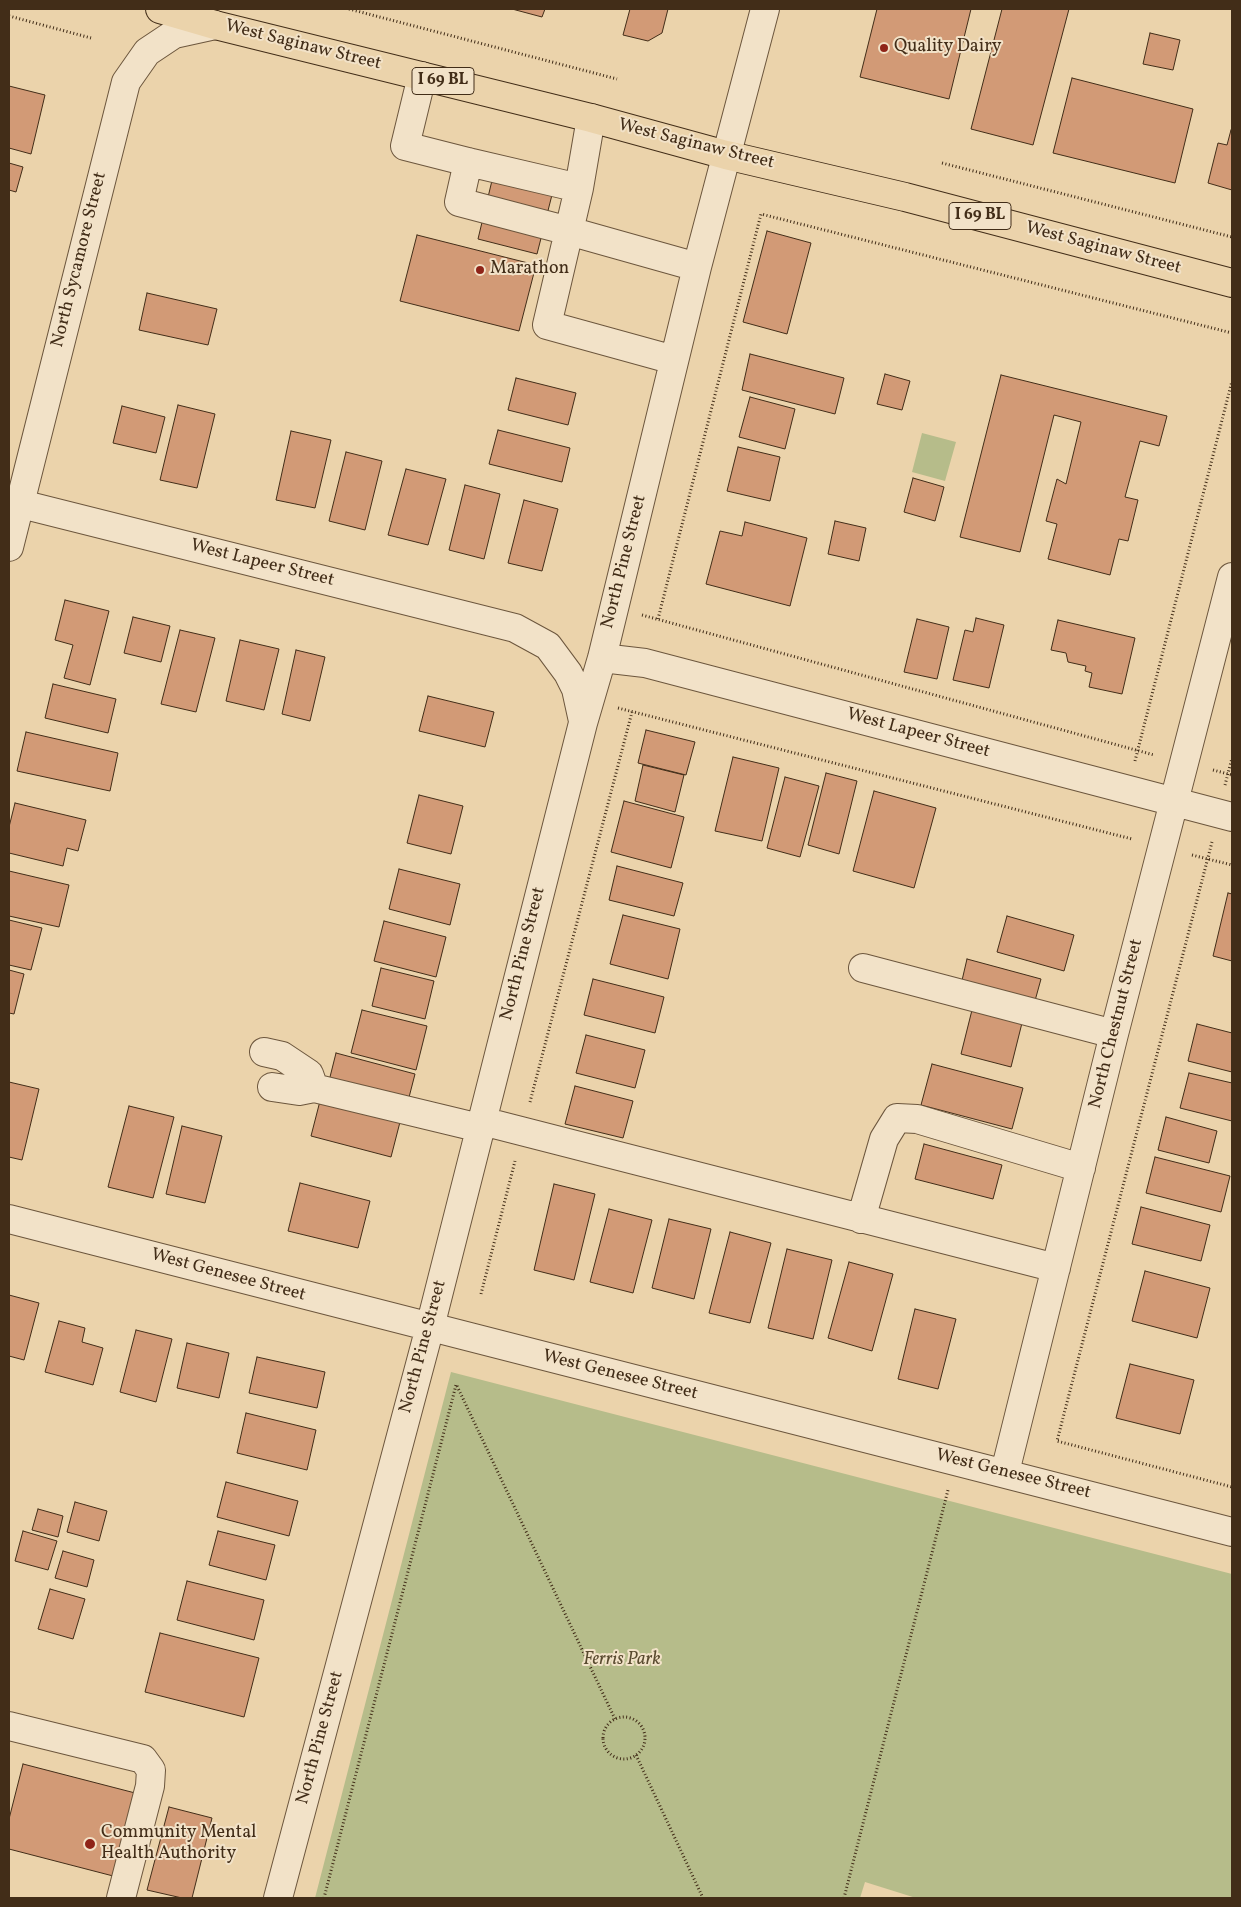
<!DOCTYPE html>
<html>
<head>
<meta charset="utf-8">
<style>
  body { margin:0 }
  #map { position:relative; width:1241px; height:1907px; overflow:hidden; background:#ebd3ab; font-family:Vollkorn,serif }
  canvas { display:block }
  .frame { position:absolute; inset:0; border:10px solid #422d18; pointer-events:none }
</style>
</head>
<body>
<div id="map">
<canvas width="1241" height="1907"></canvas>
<div class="frame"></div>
</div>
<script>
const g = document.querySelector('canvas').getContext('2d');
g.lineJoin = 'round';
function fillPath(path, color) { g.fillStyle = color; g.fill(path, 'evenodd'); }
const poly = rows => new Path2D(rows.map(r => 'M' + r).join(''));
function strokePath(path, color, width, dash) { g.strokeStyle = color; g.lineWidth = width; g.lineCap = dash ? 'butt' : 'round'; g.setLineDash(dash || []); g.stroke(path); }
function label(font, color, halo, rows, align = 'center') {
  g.font = font + ' Vollkorn,serif'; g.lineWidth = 4; g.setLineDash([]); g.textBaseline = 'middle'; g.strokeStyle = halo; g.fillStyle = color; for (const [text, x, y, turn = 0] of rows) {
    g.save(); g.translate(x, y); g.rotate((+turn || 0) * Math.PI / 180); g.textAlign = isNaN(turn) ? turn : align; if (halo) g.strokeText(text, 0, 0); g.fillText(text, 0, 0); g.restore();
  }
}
const green = poly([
  [922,433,956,442,945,481,912,472],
  [451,1372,1232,1574,1232,1898,916,1898,865,1882,860,1898,315,1898]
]);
const building = poly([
  [512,9,545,9,542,17,512,9],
  [630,9,668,9,662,33,648,41,623,35,630,9],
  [877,9,971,9,949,99,860,77,877,9],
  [1002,9,1069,9,1033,145,971,129,1002,9],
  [1150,33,1180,40,1173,70,1143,64,1150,33],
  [1072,78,1193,109,1175,183,1053,153,1072,78],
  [9,86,45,95,31,154,9,148,9,86],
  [1231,130,1232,130,1232,190,1208,183,1218,143,1227,145,1231,130],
  [9,163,23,167,16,192,9,190,9,163],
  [495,168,555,183,537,254,478,239,495,168],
  [767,231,811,243,787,334,743,322,767,231],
  [417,235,536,265,519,331,400,301,417,235],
  [147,293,217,309,208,345,139,330,147,293],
  [750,354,844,378,835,414,742,390,750,354],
  [885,374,910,381,902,410,877,404,885,374],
  [1001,375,1167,416,1159,446,1140,441,1125,497,1138,500,1128,541,1119,539,1110,575,1048,559,1057,524,1046,521,1057,479,1066,484,1081,422,1054,415,1020,552,960,537,1001,375],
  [516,378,576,393,568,425,508,410,516,378],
  [750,397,795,409,785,449,739,437,750,397],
  [178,405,215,414,197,488,160,480,178,405],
  [122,406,165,417,156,453,113,443,122,406],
  [498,430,570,448,562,482,489,464,498,430],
  [291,431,331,440,315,508,276,500,291,431],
  [738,447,780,457,770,501,727,491,738,447],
  [346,452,382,461,365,530,329,521,346,452],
  [406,469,446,479,428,545,388,535,406,469],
  [913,478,944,487,935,521,904,512,913,478],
  [465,485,500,494,484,559,449,550,465,485],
  [524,500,558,509,542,571,508,563,524,500],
  [835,521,866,528,859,561,828,554,835,521],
  [745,522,807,538,790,606,706,584,720,531,742,536,745,522],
  [65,600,109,611,90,685,64,678,73,645,55,640,65,600],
  [133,617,170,626,161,662,124,653,133,617],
  [976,618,1004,625,989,688,953,680,965,630,973,632,976,618],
  [917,619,949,627,937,679,904,672,917,619],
  [1058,620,1135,638,1122,694,1089,687,1092,673,1085,671,1086,666,1068,662,1066,653,1051,650,1058,620],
  [180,630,215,638,196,712,161,704,180,630],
  [240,640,279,649,264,710,226,701,240,640],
  [296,650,325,657,310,721,282,714,296,650],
  [53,684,116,699,108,733,45,718,53,684],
  [428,696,494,712,485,747,419,731,428,696],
  [646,730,695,742,686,775,638,763,646,730],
  [26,732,118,753,110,791,17,771,26,732],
  [733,757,779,768,762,841,715,831,733,757],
  [643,765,684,775,675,812,635,801,643,765],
  [826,773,857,781,839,854,808,845,826,773],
  [785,777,819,786,800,857,767,848,785,777],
  [874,791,936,808,914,888,853,871,874,791],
  [419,795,463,806,451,854,407,843,419,795],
  [624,801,684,817,671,868,611,852,624,801],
  [15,803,86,820,78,851,67,848,63,866,9,853,9,827,15,803],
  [617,866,683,883,674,916,609,900,617,866],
  [399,869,460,884,450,925,389,909,399,869],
  [9,871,69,885,59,927,9,916,9,871],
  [1228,893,1232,894,1232,961,1213,956,1228,893],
  [623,915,680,929,668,979,610,964,623,915],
  [1007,916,1074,935,1064,971,997,952,1007,916],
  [9,920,42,928,31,970,9,965,9,920],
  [384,921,446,937,436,977,374,961,384,921],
  [967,959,1041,979,1033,1008,960,989,967,959],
  [381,968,434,981,425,1019,372,1006,381,968],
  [9,970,24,974,14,1014,9,1013,9,970],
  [593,979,664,997,655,1033,584,1015,593,979],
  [362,1010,427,1026,416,1070,351,1053,362,1010],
  [972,1010,1022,1023,1011,1067,961,1054,972,1010],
  [1197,1024,1232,1033,1232,1072,1188,1061,1197,1024],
  [586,1035,645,1050,635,1088,576,1073,586,1035],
  [336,1053,415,1074,406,1109,327,1089,336,1053],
  [932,1064,1023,1088,1012,1129,921,1105,932,1064],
  [1189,1073,1232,1083,1232,1121,1180,1108,1189,1073],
  [9,1082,39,1089,22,1160,9,1157,9,1082],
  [575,1086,633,1101,623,1138,565,1124,575,1086],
  [320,1101,400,1122,391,1157,311,1136,320,1101],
  [129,1106,174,1117,153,1198,108,1187,129,1106],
  [1166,1117,1217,1131,1209,1163,1158,1150,1166,1117],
  [182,1126,222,1136,205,1203,166,1194,182,1126],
  [924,1144,1002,1165,993,1199,915,1179,924,1144],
  [1155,1157,1230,1176,1221,1212,1146,1193,1155,1157],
  [300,1183,370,1201,358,1248,288,1231,300,1183],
  [554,1184,595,1194,574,1280,534,1270,554,1184],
  [1141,1207,1210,1225,1201,1261,1132,1244,1141,1207],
  [609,1209,652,1220,633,1293,590,1282,609,1209],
  [669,1219,711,1229,694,1299,652,1288,669,1219],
  [730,1232,771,1243,750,1323,709,1313,730,1232],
  [787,1249,832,1260,813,1339,768,1328,787,1249],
  [849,1262,893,1274,872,1351,828,1338,849,1262],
  [1145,1271,1210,1288,1197,1338,1132,1321,1145,1271],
  [9,1295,39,1303,24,1360,9,1356,9,1295],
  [915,1309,956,1319,938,1389,898,1379,915,1309],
  [59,1321,85,1328,82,1342,103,1348,93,1385,45,1372,59,1321],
  [136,1330,172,1339,156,1402,120,1392,136,1330],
  [187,1343,229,1353,219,1398,177,1388,187,1343],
  [257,1357,325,1372,317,1408,249,1393,257,1357],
  [1130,1364,1194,1380,1180,1434,1116,1418,1130,1364],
  [246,1413,316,1430,307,1470,237,1453,246,1413],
  [226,1482,298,1501,289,1536,217,1517,226,1482],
  [75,1502,107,1511,99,1541,67,1532,75,1502],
  [38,1509,63,1516,58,1537,32,1530,38,1509],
  [23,1531,57,1541,48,1570,15,1561,23,1531],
  [218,1531,275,1545,266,1580,209,1565,218,1531],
  [63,1551,94,1560,87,1587,55,1578,63,1551],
  [187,1581,264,1600,254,1640,177,1620,187,1581],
  [50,1589,85,1599,73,1639,38,1629,50,1589],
  [160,1633,259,1658,244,1717,145,1692,160,1633],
  [23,1764,139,1794,117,1877,9,1849,9,1819,23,1764],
  [169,1807,212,1818,192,1898,182,1898,147,1890,169,1807]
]);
const path = poly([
  [349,9,617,79],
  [9,16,91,38],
  [942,163,1232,237],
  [642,615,1154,755],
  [658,619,761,214,1232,333],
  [618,708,1132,839],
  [1135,761,1232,381],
  [1213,770,1232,775],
  [1225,785,1232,758],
  [1212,842,1057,1441,1232,1487],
  [1192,855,1232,865],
  [530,1102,632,712],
  [481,1294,515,1161],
  [457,1386,615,1719],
  '603 1738a21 21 0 1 1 42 0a21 21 0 1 1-42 0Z',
  [636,1755,703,1898],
  [324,1898,456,1385],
  [844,1898,948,1490]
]);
const minor = poly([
  [422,76,405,146,468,162,579,188,591,118],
  [468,162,459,202,569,231,579,188],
  [674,360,547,325,569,231,697,267],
  [9,501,515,628,548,646,568,673,576,689,583,721],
  [9,547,126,82,147,52,174,34,215,25],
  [602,658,645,663,1232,817],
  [863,968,1114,1034],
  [264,1052,282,1056,309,1074,314,1088],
  [272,1087,299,1091,314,1088,480,1128],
  [482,1121,1056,1268],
  [9,1219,1232,1532],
  [861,1219,884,1139,897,1118,917,1119,1081,1168],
  [1005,1472,1114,1034,1232,577],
  [9,1726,143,1759,151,1770,150,1786,121,1898],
  [278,1898,430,1327,583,723,602,658,697,267,765,9]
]);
const major = poly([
  [160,9,215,25,591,118,726,155,905,197,1232,283]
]);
const markers = [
  [884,48,5,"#8f2418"],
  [480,270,5,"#8f2418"],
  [90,1844,6,"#8f2418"]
];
const shields = [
  [443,81,62],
  [980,216,62]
];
const shieldNames = [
  ["I 69 BL",443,81],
  ["I 69 BL",980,216]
];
const streetNames = [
  ["West Saginaw Street",303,46,14],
  ["West Saginaw Street",696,145,14],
  ["West Saginaw Street",1103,249,15],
  ["North Sycamore Street",80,260,-76],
  ["North Pine Street",625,562,-76],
  ["West Lapeer Street",262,564,14],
  ["West Lapeer Street",918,734,15],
  ["North Pine Street",524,954,-76],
  ["North Chestnut Street",1117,1024,-76],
  ["West Genesee Street",228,1276,15],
  ["North Pine Street",424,1347,-75],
  ["West Genesee Street",620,1376,14],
  ["West Genesee Street",1013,1475,14],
  ["North Pine Street",321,1738,-75]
];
const poiNames = [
  ["Quality Dairy",894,48],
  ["Marathon",490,270],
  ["Community Mental",101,1834],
  ["Health Authority",101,1855]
];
const parkNames = [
  ["Ferris Park",622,1661]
];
fillPath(green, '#b6bc8a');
fillPath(building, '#d29a76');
strokePath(building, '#422d18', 1);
strokePath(minor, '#6c563d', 30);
strokePath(major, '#422d18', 30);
strokePath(path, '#422d18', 3, [1, 2.5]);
strokePath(minor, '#f2e2c8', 28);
strokePath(major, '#ebd3ab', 28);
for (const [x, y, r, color] of markers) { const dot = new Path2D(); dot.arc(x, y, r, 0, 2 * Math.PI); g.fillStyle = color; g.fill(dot); strokePath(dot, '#f2e2c8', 2); }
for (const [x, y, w] of shields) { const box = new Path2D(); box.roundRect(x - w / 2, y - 13.5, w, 27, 4); g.fillStyle = '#f2e2c8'; g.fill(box); strokePath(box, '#422d18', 1); }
label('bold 16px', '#422d18', null, shieldNames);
label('18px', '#422d18', '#f2e2c8', streetNames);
label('18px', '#422d18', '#f2e2c8', poiNames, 'left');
label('italic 18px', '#594a2f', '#f2e2c8', parkNames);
</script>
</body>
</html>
